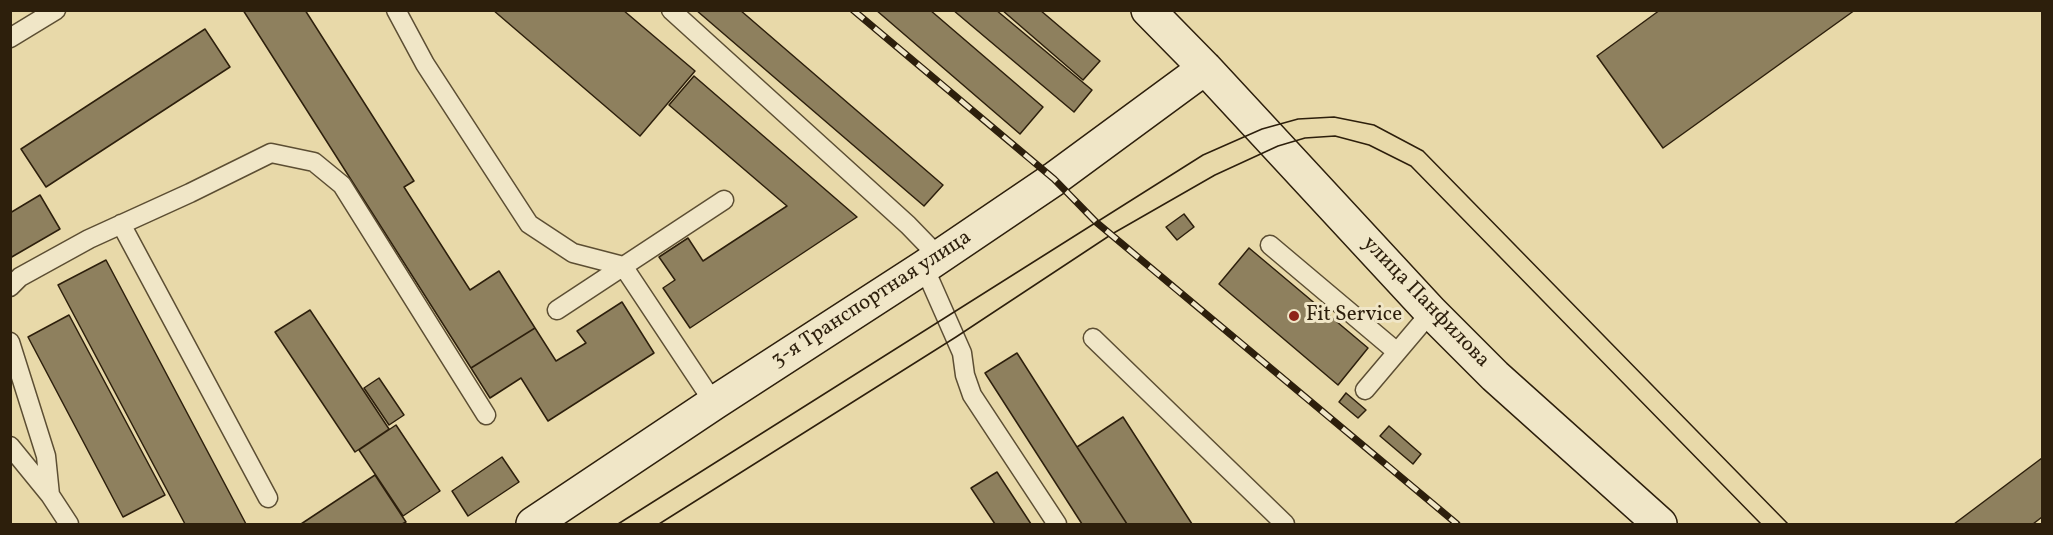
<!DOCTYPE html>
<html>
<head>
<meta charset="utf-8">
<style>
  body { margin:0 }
  #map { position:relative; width:2053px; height:535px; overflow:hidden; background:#e8d9a9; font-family:Vollkorn,serif }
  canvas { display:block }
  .frame { position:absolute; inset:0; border:12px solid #2d1f0c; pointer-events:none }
</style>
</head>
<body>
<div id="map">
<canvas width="2053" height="535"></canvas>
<div class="frame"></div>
</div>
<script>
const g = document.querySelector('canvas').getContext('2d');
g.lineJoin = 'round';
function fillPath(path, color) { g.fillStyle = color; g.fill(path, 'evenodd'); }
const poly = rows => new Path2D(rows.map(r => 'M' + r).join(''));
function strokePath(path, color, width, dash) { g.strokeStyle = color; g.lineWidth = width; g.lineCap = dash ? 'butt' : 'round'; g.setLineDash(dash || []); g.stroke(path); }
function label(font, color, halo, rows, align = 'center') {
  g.font = font + ' Vollkorn,serif'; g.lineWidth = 6; g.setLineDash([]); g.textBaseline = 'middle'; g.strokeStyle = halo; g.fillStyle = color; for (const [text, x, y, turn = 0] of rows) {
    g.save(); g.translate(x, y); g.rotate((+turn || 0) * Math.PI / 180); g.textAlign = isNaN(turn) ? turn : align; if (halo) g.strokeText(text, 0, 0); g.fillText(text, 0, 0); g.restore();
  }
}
const building = poly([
  [243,10,305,10,414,181,404,187,470,290,499,271,535,328,471,368,243,10],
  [493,10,623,10,695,71,640,136,493,10],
  [696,10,740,10,943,185,924,206,696,10],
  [876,10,930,10,1043,107,1020,134,876,10],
  [953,10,996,10,1092,90,1074,112,953,10],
  [1002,10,1040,10,1100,61,1083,80,1002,10],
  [1660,10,1855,10,1663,148,1597,56,1660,10],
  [205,29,230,67,46,187,21,149,205,29],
  [694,76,857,217,690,328,663,288,675,280,659,257,688,238,703,261,787,206,669,105,694,76],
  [40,195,60,229,10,258,10,213,40,195],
  [1184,214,1194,227,1177,240,1166,227,1184,214],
  [1249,248,1368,348,1338,385,1219,284,1249,248],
  [106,260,246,524,185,524,58,285,106,260],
  [622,302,654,353,548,421,521,378,490,398,471,368,535,328,556,361,586,343,577,331,622,302],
  [310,310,389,429,355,452,275,332,310,310],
  [69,315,165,495,123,517,28,337,69,315],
  [1017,353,1077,447,1127,524,1082,524,985,373,1017,353],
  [379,378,404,415,389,425,364,388,379,378],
  [1346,393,1366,410,1358,418,1339,402,1346,393],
  [1123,417,1192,524,1127,524,1077,447,1123,417],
  [396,425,440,491,403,516,359,450,396,425],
  [1389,426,1421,454,1413,464,1380,436,1389,426],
  [502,457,519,482,468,516,452,491,502,457],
  [2042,458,2042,517,2033,524,1954,524,2042,458],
  [997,472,1031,524,995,524,971,488,997,472],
  [375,475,406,522,402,524,301,524,375,475]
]);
const lane = poly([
  [396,10,425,64,529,224,573,253,623,266,714,403],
  [671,10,908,225,939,257],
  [10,38,56,10],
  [121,224,268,498],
  [1270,245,1397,352],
  [924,267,962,353,965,375,972,395,1057,524],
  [10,287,20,277,89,239,190,193,271,153,314,162,342,185,486,415],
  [557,310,724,200],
  [1093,338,1285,524],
  [10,342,46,456,50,495],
  [1365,390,1431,312],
  [10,446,50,495,69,524]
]);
const secondary = poly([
  [1148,10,1205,68,1431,312,1495,376,1660,524],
  [533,524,714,403,924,267,1054,179,1205,68]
]);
const tram = poly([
  [618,524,1203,155,1262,129,1298,119,1334,117,1374,125,1423,151,1788,524],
  [659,524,956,337,1112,234,1215,175,1278,146,1305,138,1335,136,1369,145,1411,166,1761,524]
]);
const rail = poly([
  [853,10,1054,179,1096,222,1457,524]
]);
const markers = [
  [1294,316,6,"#8f2418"]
];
const streetNames = [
  ["3-я Транспортная улица",872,300,-33],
  ["улица Панфилова",1425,303,46]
];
const poiNames = [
  ["Fit Service",1306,316]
];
fillPath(building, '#8e805e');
strokePath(building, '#2d1f0c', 1.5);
strokePath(lane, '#5c4e33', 21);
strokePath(secondary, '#2d1f0c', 36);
strokePath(lane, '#f0e6c7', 18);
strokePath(secondary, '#f0e6c7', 33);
strokePath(tram, '#2d1f0c', 1.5);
strokePath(rail, '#2d1f0c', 7);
strokePath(rail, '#f0e6c7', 4.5, [14]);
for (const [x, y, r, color] of markers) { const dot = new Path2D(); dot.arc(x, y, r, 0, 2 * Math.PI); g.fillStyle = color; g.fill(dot); strokePath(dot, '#f0e6c7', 2); }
label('21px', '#2d1f0c', '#f0e6c7', streetNames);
label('21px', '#2d1f0c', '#f0e6c7', poiNames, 'left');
</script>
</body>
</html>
